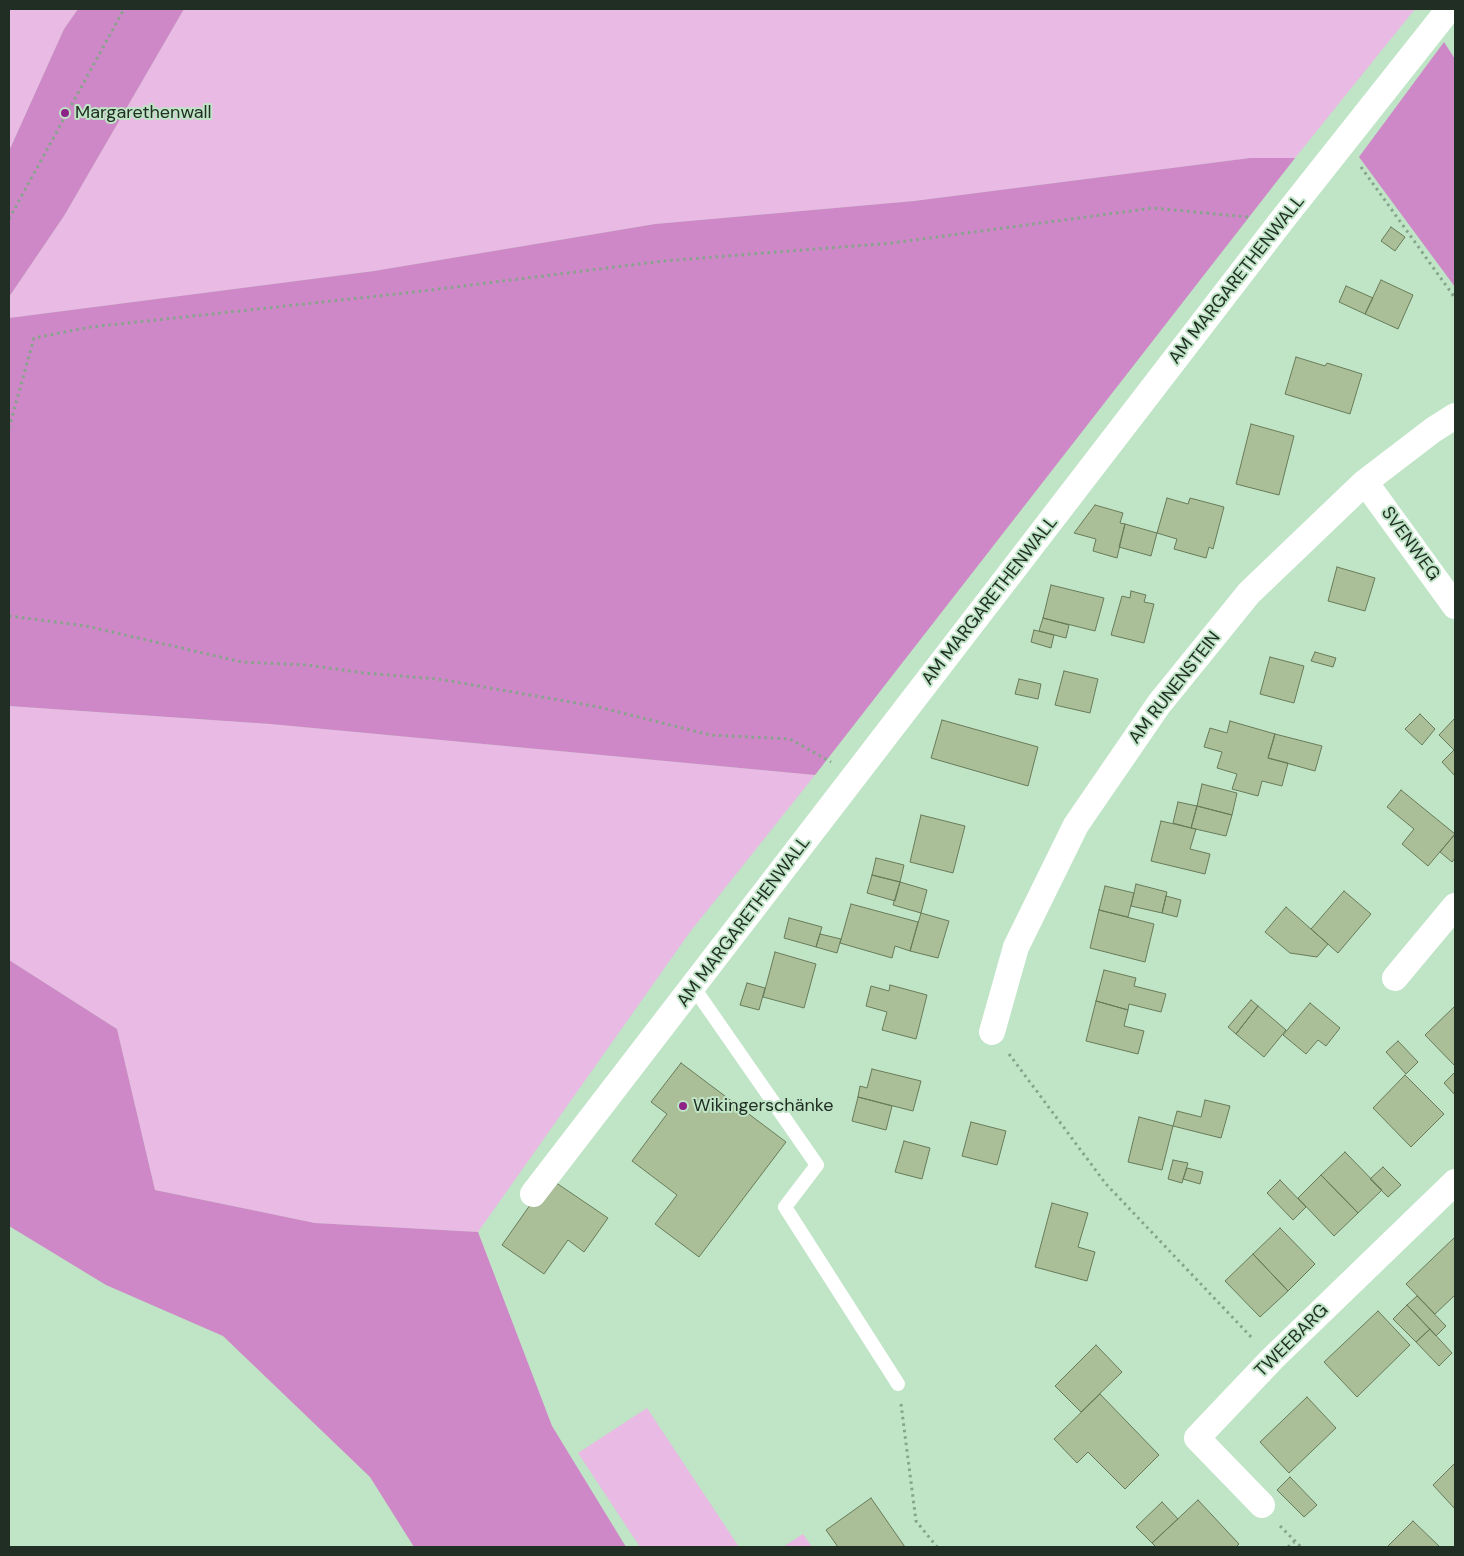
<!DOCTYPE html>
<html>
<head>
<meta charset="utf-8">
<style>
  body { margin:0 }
  #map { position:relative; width:1464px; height:1556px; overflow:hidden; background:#bfe4c6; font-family:"DM Sans",sans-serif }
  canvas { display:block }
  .frame { position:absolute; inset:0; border:10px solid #202e23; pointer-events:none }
</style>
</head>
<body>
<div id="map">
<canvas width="1464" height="1556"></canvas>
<div class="frame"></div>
</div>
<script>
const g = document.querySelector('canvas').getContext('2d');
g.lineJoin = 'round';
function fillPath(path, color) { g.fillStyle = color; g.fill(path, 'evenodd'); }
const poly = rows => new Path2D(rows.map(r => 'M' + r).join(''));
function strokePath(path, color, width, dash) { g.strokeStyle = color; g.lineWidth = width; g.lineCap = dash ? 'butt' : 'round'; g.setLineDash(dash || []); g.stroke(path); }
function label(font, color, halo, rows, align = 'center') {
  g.font = font + ' "DM Sans",sans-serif'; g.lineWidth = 4; g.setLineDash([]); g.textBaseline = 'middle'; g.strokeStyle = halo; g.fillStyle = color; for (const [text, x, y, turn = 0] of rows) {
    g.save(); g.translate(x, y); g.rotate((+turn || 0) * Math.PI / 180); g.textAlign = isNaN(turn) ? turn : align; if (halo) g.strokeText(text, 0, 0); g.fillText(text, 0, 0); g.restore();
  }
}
const green = poly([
  [9,9,78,9,64,29,9,151],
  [184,9,1415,9,1295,158,1250,158,914,201,655,224,374,271,9,318,9,297,64,216],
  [9,706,270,724,815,775,690,932,478,1232,315,1223,155,1190,117,1029,9,960],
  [647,1408,739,1547,640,1547,578,1453],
  [803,1534,812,1547,783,1547]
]);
const forest = poly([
  [78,9,184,9,64,216,9,297,9,151,64,29],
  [1444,42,1455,59,1455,287,1359,157],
  [1250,158,1295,158,815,775,270,724,9,706,9,318,374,271,655,224,914,201],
  [9,960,117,1029,155,1190,315,1223,478,1232,552,1426,626,1547,414,1547,370,1477,223,1336,106,1285,9,1226]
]);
const building = poly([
  [1391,227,1405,237,1395,251,1381,241,1391,227],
  [1381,280,1413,295,1398,329,1365,314,1381,280],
  [1346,286,1373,298,1365,314,1339,302,1346,286],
  [1296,357,1325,366,1327,363,1362,374,1350,414,1285,394,1296,357],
  [1251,424,1294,436,1279,495,1236,484,1251,424],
  [1167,498,1188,504,1190,498,1224,507,1213,549,1209,547,1206,558,1174,549,1177,539,1157,533,1167,498],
  [1095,505,1123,513,1120,523,1125,524,1117,558,1093,551,1096,539,1074,533,1095,505],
  [1125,524,1157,533,1151,556,1119,547,1125,524],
  [1337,567,1375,578,1365,611,1328,601,1337,567],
  [1051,585,1104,598,1095,631,1043,618,1051,585],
  [1131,591,1146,595,1144,602,1154,604,1144,643,1111,635,1122,596,1130,598,1131,591],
  [1043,618,1069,625,1066,638,1039,631,1043,618],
  [1034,630,1054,635,1051,648,1031,642,1034,630],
  [1315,652,1336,658,1333,667,1311,661,1315,652],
  [1270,657,1304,666,1294,703,1260,694,1270,657],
  [1064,671,1098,679,1090,713,1055,705,1064,671],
  [1019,679,1041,684,1038,699,1015,694,1019,679],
  [1420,714,1435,729,1422,745,1405,729,1420,714],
  [1455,718,1455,776,1442,762,1454,750,1439,735,1455,718],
  [942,720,1038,747,1028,786,931,758,942,720],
  [1230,721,1275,734,1268,758,1288,763,1282,786,1262,781,1258,796,1232,789,1237,774,1217,768,1222,752,1204,747,1210,728,1227,733,1230,721],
  [1275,734,1322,746,1315,771,1268,758,1275,734],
  [1202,784,1237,793,1232,815,1197,806,1202,784],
  [1401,790,1455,834,1428,866,1402,844,1414,829,1387,807,1401,790],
  [1178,802,1197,806,1191,828,1173,823,1178,802],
  [1197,806,1232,815,1226,836,1191,828,1197,806],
  [921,815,965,826,953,873,910,862,921,815],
  [1161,821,1196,829,1190,849,1210,854,1205,874,1151,861,1161,821],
  [1455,834,1455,858,1452,862,1440,852,1455,834],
  [876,858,904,865,900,882,872,875,876,858],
  [872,875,900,882,895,901,867,893,872,875],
  [900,882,927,890,921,913,893,905,900,882],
  [1136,884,1167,892,1162,913,1131,906,1136,884],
  [1105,886,1134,893,1128,917,1099,910,1105,886],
  [1344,891,1371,914,1338,953,1311,929,1344,891],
  [1166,896,1181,900,1177,917,1162,913,1166,896],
  [851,904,918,922,910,951,895,946,892,958,840,943,851,904],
  [1286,907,1328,944,1317,957,1290,953,1265,932,1286,907],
  [1099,910,1154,924,1145,962,1090,948,1099,910],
  [921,913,949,921,938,958,910,951,921,913],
  [789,918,822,927,816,947,784,938,789,918],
  [820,934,841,939,837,953,816,947,820,934],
  [775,952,816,964,804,1008,763,997,775,952],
  [1104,970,1136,978,1134,986,1166,994,1161,1012,1129,1004,1128,1010,1096,1001,1104,970],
  [747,983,765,988,759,1010,740,1005,747,983],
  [890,985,927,995,916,1039,882,1030,887,1012,866,1006,871,986,889,991,890,985],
  [1251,1000,1258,1006,1236,1034,1228,1027,1251,1000],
  [1096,1001,1128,1010,1124,1026,1144,1031,1138,1054,1086,1041,1096,1001],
  [1310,1003,1340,1028,1326,1046,1318,1040,1306,1054,1283,1035,1310,1003],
  [1258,1006,1286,1030,1264,1057,1236,1034,1258,1006],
  [1455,1006,1455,1066,1425,1035,1455,1006],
  [1398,1041,1418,1062,1406,1074,1386,1052,1398,1041],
  [681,1063,786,1142,699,1257,655,1224,677,1195,632,1161,667,1114,651,1102,681,1063],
  [872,1069,921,1081,913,1111,858,1097,860,1086,867,1088,872,1069],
  [1455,1072,1455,1095,1444,1083,1455,1072],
  [1405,1075,1444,1114,1411,1147,1373,1108,1405,1075],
  [858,1097,892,1106,886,1130,852,1121,858,1097],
  [1205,1100,1230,1106,1221,1138,1173,1126,1177,1111,1201,1117,1205,1100],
  [1139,1117,1173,1126,1162,1170,1128,1162,1139,1117],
  [971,1122,1006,1131,997,1165,962,1156,971,1122],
  [904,1141,930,1148,922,1179,895,1172,904,1141],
  [1345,1152,1382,1190,1358,1213,1321,1175,1345,1152],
  [1173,1160,1188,1163,1182,1183,1168,1179,1173,1160],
  [1383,1167,1401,1185,1388,1197,1370,1179,1383,1167],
  [1187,1168,1203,1172,1200,1184,1183,1179,1187,1168],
  [1321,1175,1358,1213,1334,1236,1298,1198,1321,1175],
  [549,1178,608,1218,584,1252,568,1240,544,1274,502,1245,549,1178],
  [1280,1180,1306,1207,1293,1220,1267,1193,1280,1180],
  [1052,1203,1088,1213,1078,1247,1095,1252,1087,1281,1035,1267,1052,1203],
  [1280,1228,1315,1264,1288,1291,1253,1254,1280,1228],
  [1455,1237,1455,1295,1435,1314,1406,1284,1455,1237],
  [1253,1254,1288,1291,1260,1317,1225,1281,1253,1254],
  [1417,1296,1446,1326,1436,1336,1407,1305,1417,1296],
  [1407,1305,1430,1329,1416,1342,1393,1319,1407,1305],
  [1378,1311,1410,1345,1357,1397,1324,1362,1378,1311],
  [1430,1329,1452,1353,1439,1366,1416,1342,1430,1329],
  [1096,1345,1122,1372,1081,1412,1055,1386,1096,1345],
  [1100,1394,1159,1455,1125,1489,1088,1452,1077,1463,1054,1439,1100,1394],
  [1307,1397,1336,1428,1289,1473,1260,1442,1307,1397],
  [1455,1463,1455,1509,1433,1485,1455,1463],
  [1290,1477,1317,1505,1304,1517,1277,1490,1290,1477],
  [871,1498,905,1547,838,1547,826,1530,871,1498],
  [1198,1500,1239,1544,1236,1547,1156,1547,1152,1543,1198,1500],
  [1162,1502,1178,1519,1152,1543,1136,1527,1162,1502],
  [1413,1521,1440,1547,1387,1547,1413,1521]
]);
const path = poly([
  [1361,167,1455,298],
  [9,219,124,9],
  [9,428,34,338,91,327,415,292,663,261,892,243,1153,208,1248,217],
  [9,616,86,626,242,662,307,665,364,673,438,679,599,707,710,735,790,739,831,762],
  [1009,1054,1106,1184,1253,1339],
  [901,1404,916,1521,937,1547],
  [1280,1526,1301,1547],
  [1288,1547,1294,1542]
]);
const lane = poly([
  [694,988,817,1165,785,1207,898,1384]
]);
const street = poly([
  [1365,482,1455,606],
  [1395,978,1455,906],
  [992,1032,1016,947,1076,825,1159,704,1249,593,1365,482,1433,430,1455,416],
  [533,1194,1282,220,1449,9],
  [1262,1505,1197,1438,1272,1359,1455,1182]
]);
const markers = [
  [65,113,5,"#8e2387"],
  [683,1106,5,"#8e2387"]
];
const poiNames = [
  ["Margarethenwall",75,113],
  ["Wikingerschänke",693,1106]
];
const streetNames = [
  ["AM MARGARETHENWALL",1237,280,-52],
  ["SVENWEG",1410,544,54],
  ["AM MARGARETHENWALL",990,601,-52],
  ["AM RUNENSTEIN",1175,688,-52],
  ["AM MARGARETHENWALL",744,922,-53],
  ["TWEEBARG",1292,1341,-45]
];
fillPath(green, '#e9bae3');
fillPath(forest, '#cf88c7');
fillPath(building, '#aabe98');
strokePath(building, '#687b58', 1);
strokePath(path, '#86a38c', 3, [2.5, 4]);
strokePath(lane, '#fff', 14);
strokePath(street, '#fff', 26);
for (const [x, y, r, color] of markers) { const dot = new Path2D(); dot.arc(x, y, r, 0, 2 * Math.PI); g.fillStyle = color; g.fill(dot); strokePath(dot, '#bfe4c6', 2); }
label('18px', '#202e23', '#bfe4c6', poiNames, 'left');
label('18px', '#202e23', '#bfe4c6', streetNames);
</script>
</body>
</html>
